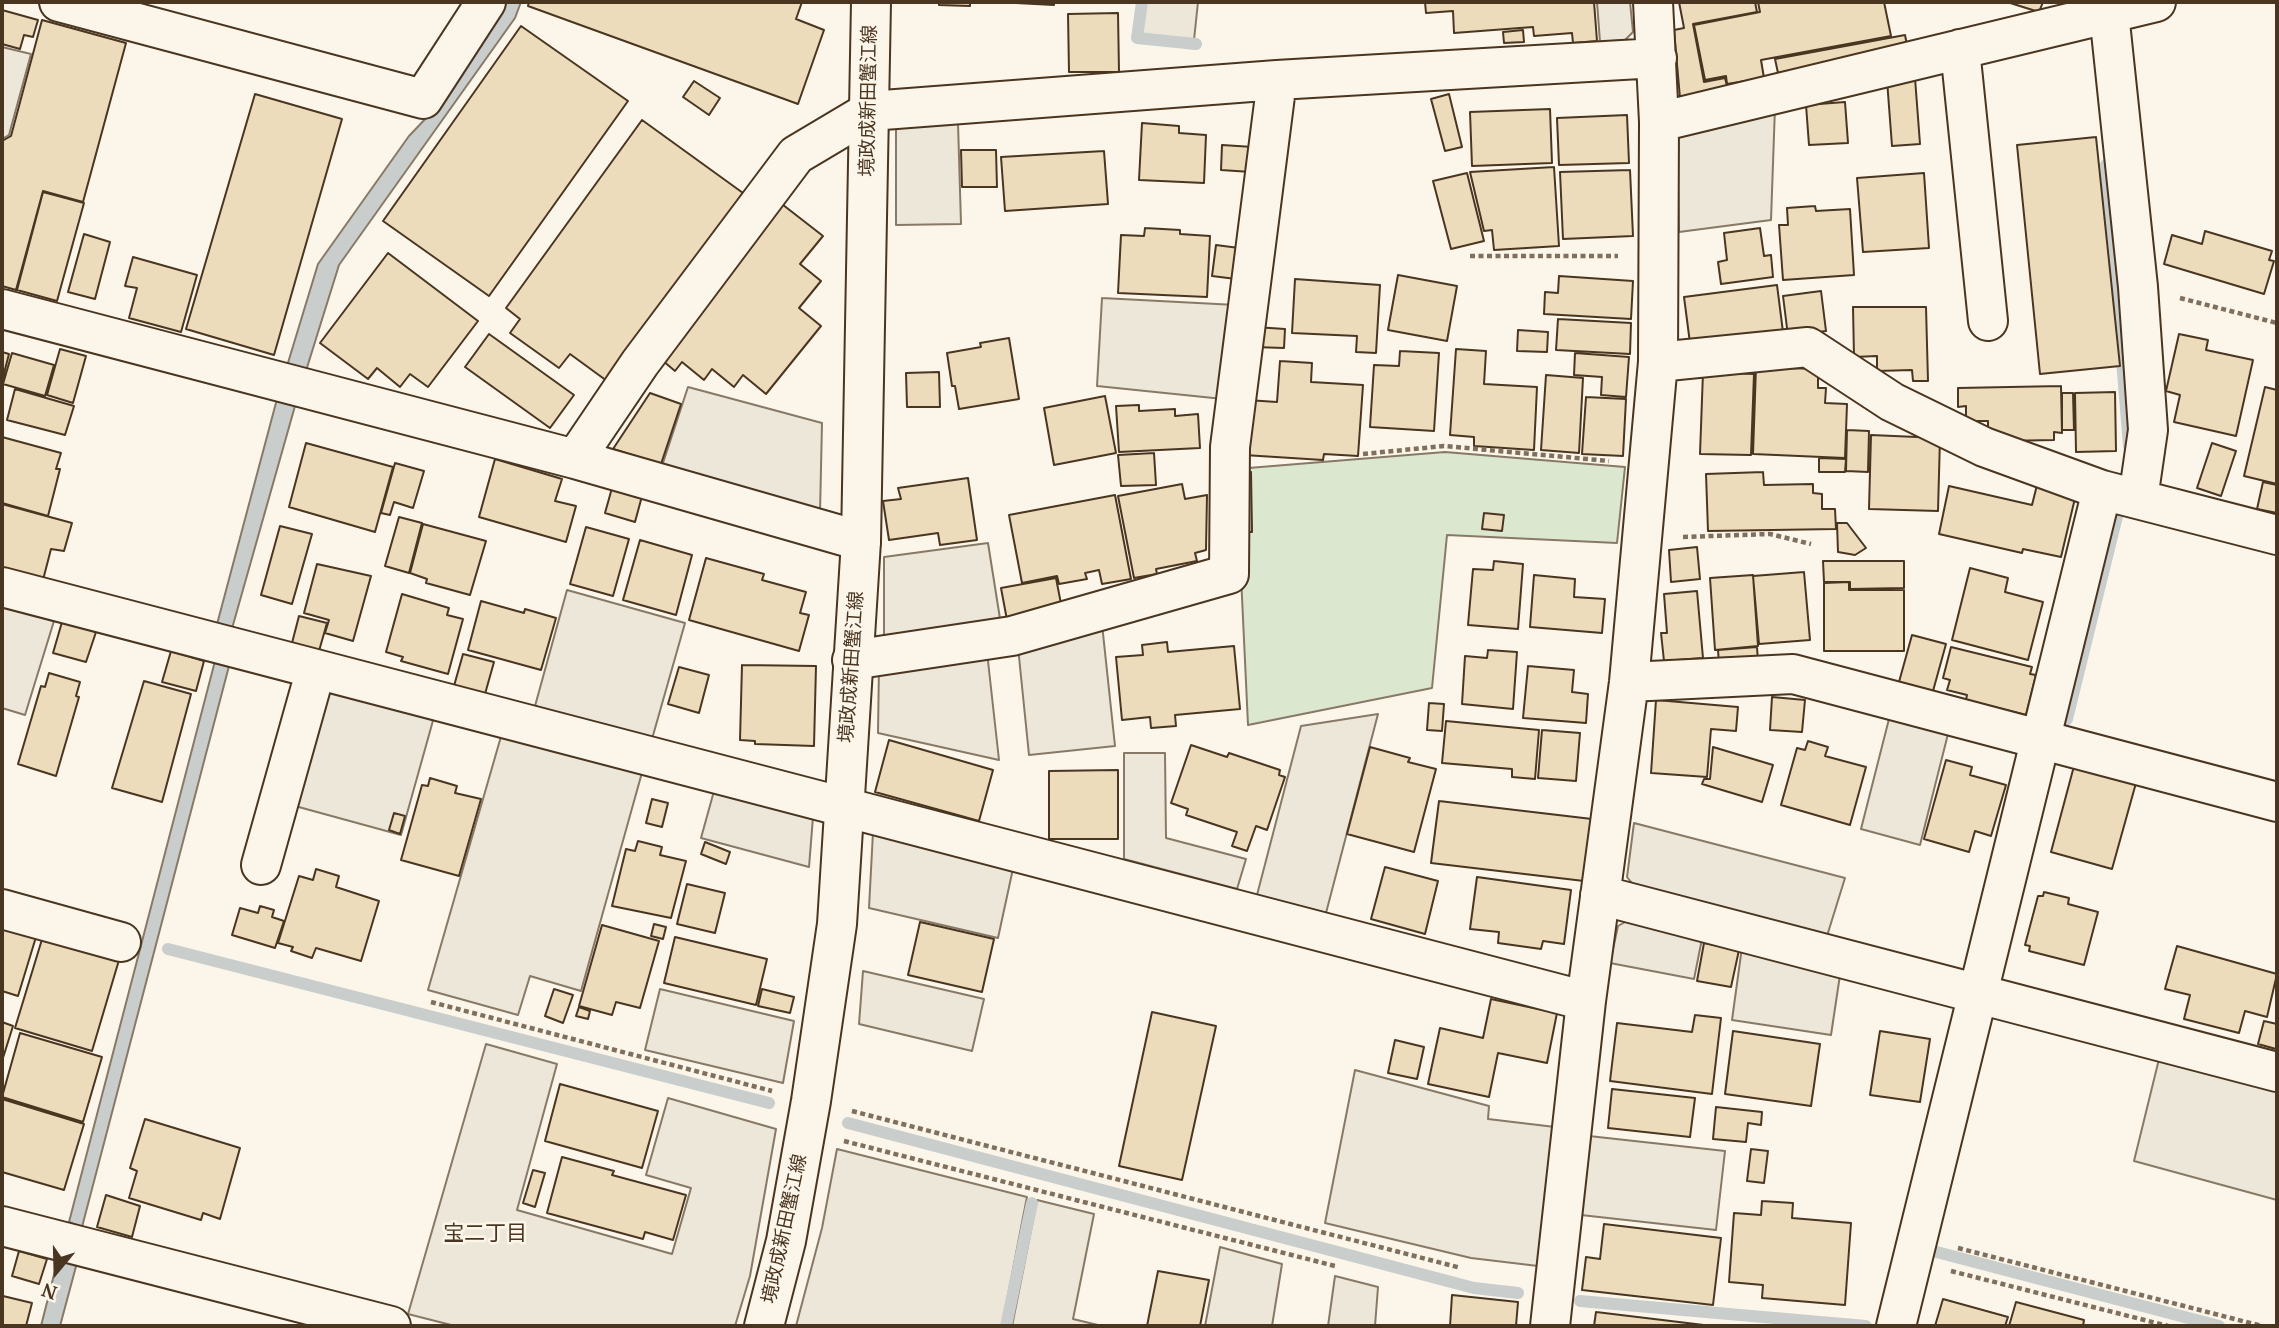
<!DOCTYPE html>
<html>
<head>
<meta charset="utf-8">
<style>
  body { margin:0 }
  #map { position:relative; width:2279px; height:1328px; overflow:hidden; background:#fbf6e9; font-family:"PT Serif",serif }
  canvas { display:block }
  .frame { position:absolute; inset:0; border:4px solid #4a3520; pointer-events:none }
  .north { position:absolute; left:21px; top:1237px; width:70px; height:70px; -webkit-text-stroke:5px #fbf6e9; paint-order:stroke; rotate:199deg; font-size:19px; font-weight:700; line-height:28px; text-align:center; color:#4a3520 }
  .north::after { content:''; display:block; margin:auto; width:24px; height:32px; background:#4a3520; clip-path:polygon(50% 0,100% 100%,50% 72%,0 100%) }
</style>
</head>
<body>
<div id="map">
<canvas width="2279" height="1328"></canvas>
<div class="frame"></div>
<div class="north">N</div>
</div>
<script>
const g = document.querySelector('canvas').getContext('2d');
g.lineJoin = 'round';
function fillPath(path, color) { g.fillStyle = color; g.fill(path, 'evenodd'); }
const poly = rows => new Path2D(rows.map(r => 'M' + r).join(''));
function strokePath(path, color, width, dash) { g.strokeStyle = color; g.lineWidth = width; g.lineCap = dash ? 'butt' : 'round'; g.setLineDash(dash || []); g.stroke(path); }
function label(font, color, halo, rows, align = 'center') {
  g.font = font + ' "PT Serif","Noto Sans JP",serif'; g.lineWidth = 5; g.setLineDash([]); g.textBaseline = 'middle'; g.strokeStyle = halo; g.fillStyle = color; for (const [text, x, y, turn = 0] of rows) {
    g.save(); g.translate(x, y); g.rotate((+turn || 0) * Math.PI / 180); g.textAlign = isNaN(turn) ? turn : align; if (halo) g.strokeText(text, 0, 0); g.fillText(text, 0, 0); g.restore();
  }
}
const green = poly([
  [1445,452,1625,467,1617,543,1447,535,1432,688,1248,725,1236,469,1445,452]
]);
const parking = poly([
  [1145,2,1198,2,1194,40,1142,34,1145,2],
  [1597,2,1630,2,1633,32,1625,40,1600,42,1597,2],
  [2,47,31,54,9,135,2,139,2,47],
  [1775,107,1771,220,1679,232,1677,135,1775,107],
  [958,123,961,224,896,225,896,126,958,123],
  [1102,298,1236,305,1223,399,1097,386,1102,298],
  [688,387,822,423,820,513,660,472,688,387],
  [988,543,1001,625,884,642,884,557,988,543],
  [567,590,685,623,652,739,535,706,567,590],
  [2,605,54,621,25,715,2,708,2,605],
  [1102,624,1115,746,1029,755,1018,647,1102,624],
  [987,652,999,760,878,733,879,664,987,652],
  [327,688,434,717,401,835,295,806,327,688],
  [1378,714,1326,913,1257,895,1301,726,1378,714],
  [1890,715,1949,730,1920,845,1861,829,1890,715],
  [502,733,643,769,581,991,530,976,518,1015,428,990,502,733],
  [1124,753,1165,753,1166,838,1246,859,1237,889,1124,859,1124,753],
  [714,791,813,817,809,867,701,838,714,791],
  [1634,823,1845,878,1827,936,1635,887,1627,877,1634,823],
  [873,832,1014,864,998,938,869,908,873,832],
  [1634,917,1703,934,1694,979,1610,963,1618,926,1634,917],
  [1742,947,1840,975,1831,1035,1732,1020,1742,947],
  [863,971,984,999,972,1051,859,1024,863,971],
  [660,989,794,1021,783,1083,645,1050,660,989],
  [486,1044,557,1064,517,1210,672,1254,691,1188,646,1175,668,1098,776,1129,750,1276,735,1326,455,1326,408,1314,486,1044],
  [2160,1055,2277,1086,2277,1200,2134,1161,2160,1055],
  [1355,1070,1489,1106,1488,1119,1555,1127,1538,1266,1471,1258,1325,1223,1355,1070],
  [1589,1136,1725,1151,1716,1230,1581,1215,1589,1136],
  [837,1149,1027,1197,1002,1326,796,1326,822,1228,837,1149],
  [1037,1200,1094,1214,1073,1319,1102,1326,1012,1326,1037,1200],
  [1220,1247,1282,1264,1272,1326,1205,1326,1220,1247],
  [1335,1276,1378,1287,1375,1326,1328,1326,1335,1276]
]);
const water = poly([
  [504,2,521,2,515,18,339,265,295,406,231,632,216,628,277,399,318,264,409,136,430,114,504,2],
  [215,661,229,666,82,1227,69,1222,215,661],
  [59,1255,78,1259,60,1326,41,1326,59,1255]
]);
const stream = poly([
  [1142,2,1137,38,1196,44],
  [2106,165,2129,446],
  [2067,719,2119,508],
  [168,949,769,1103],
  [848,1123,1474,1288,1518,1293],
  [1932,1239,1929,1250,2219,1326],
  [1580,1301,1866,1326],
  [1006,1326,1032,1203]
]);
const building = poly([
  [529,2,802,2,796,19,824,30,798,104,528,6,529,2],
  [939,2,970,2,970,6,939,5,939,2],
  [997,2,1054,2,1054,5,997,2],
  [1425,2,1594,2,1597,41,1573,43,1572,33,1534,36,1533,27,1454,33,1453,11,1426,13,1425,2],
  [1679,2,1755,2,1757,12,1693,24,1704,82,1725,78,1728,90,1680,98,1674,30,1684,28,1679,2],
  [1758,2,1884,2,1891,36,1761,60,1764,78,1727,84,1726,76,1705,80,1694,25,1760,12,1758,2],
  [2007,2,2043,2,2039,12,2007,2],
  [2,10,38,20,33,37,24,35,20,49,2,44,2,10],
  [1118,13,1119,72,1069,72,1068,14,1118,13],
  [42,20,126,43,83,202,43,191,16,290,2,286,2,141,11,136,42,20],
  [521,26,628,101,489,296,383,221,521,26],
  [1523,30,1524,42,1504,43,1503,32,1523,30],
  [1905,35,1908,50,1778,73,1775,59,1905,35],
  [1915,78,1920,144,1892,146,1887,80,1915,78],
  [694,81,720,98,709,115,683,97,694,81],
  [255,94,342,119,274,355,186,329,255,94],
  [1449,94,1462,147,1445,151,1431,99,1449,94],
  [1845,102,1848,143,1809,145,1806,105,1845,102],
  [1550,109,1552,163,1472,166,1470,112,1550,109],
  [1627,115,1629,163,1559,165,1557,118,1627,115],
  [642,120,743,193,607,381,570,354,559,368,510,333,520,319,506,308,642,120],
  [1142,123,1179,126,1179,133,1206,135,1204,183,1139,180,1142,123],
  [2096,137,2120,366,2040,374,2017,145,2096,137],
  [1222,145,1253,147,1251,172,1221,170,1222,145],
  [961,150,996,150,997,187,962,187,961,150],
  [1104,151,1108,204,1005,211,1001,157,1104,151],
  [1554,167,1559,246,1494,250,1492,230,1484,231,1470,172,1554,167],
  [1630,170,1633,236,1563,239,1560,172,1630,170],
  [1467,173,1484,241,1451,249,1433,181,1467,173],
  [1924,173,1929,248,1863,252,1857,178,1924,173],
  [43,192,84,203,57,301,17,290,43,192],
  [778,201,823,236,800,264,821,281,799,308,821,326,766,394,743,375,734,387,712,369,704,380,682,362,675,371,656,355,778,201],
  [1815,206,1816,211,1850,209,1854,275,1783,280,1779,225,1788,225,1787,208,1815,206],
  [1145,228,1180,230,1180,234,1210,236,1207,297,1118,293,1121,235,1144,236,1145,228],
  [1760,228,1764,256,1771,255,1773,277,1721,284,1718,262,1727,260,1724,233,1760,228],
  [2205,231,2272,251,2269,260,2274,261,2264,294,2164,264,2172,235,2202,244,2205,231],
  [84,234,110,242,95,299,68,292,84,234],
  [1216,245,1239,248,1236,279,1212,276,1216,245],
  [388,253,478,321,428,387,410,374,400,387,377,368,368,379,320,343,388,253],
  [133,257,197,275,181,332,129,318,137,288,125,286,133,257],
  [1398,275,1457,286,1447,341,1388,330,1398,275],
  [1559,276,1633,281,1631,319,1544,314,1545,292,1558,293,1559,276],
  [1295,279,1380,285,1376,353,1356,352,1357,336,1292,333,1295,279],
  [1777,285,1783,332,1690,343,1684,297,1777,285],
  [1821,291,1826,331,1788,336,1783,296,1821,291],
  [1853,307,1926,307,1928,381,1913,381,1912,370,1877,371,1877,356,1854,357,1853,307],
  [1558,319,1631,323,1630,354,1556,350,1558,319],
  [1255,327,1285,329,1284,348,1254,347,1255,327],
  [1518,330,1548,332,1547,352,1517,351,1518,330],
  [489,334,574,395,550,428,465,367,489,334],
  [2179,334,2208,340,2206,350,2253,360,2236,436,2174,422,2180,395,2166,391,2179,334],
  [1009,338,1019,399,959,409,955,386,952,386,947,353,981,347,980,343,1009,338],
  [60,349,86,356,73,403,47,395,60,349],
  [1456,349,1486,351,1484,384,1537,387,1534,450,1474,446,1474,437,1450,435,1456,349],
  [1400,351,1439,353,1434,431,1370,427,1374,365,1399,366,1400,351],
  [2,352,9,354,2,381,2,352],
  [12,353,54,365,45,396,3,384,12,353],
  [1575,353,1629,357,1626,397,1601,395,1602,377,1574,375,1575,353],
  [1280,361,1312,363,1311,382,1363,385,1358,456,1324,454,1323,460,1244,455,1247,400,1277,402,1280,361],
  [1756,367,1818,369,1818,388,1826,388,1825,403,1847,404,1845,458,1753,454,1756,367],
  [939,372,940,407,907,407,906,373,939,372],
  [1703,372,1754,374,1751,455,1700,454,1703,372],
  [1546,375,1583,378,1579,453,1541,450,1546,375],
  [2061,386,2062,433,2054,432,2054,440,2001,441,2001,433,1988,433,1988,421,1966,421,1966,406,1958,407,1958,388,2061,386],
  [2265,387,2277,390,2277,484,2244,476,2265,387],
  [15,389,74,406,65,435,7,420,15,389],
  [2115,392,2116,451,2076,452,2075,393,2115,392],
  [650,393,681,404,661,464,613,449,650,393],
  [2062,393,2073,393,2074,430,2062,430,2062,393],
  [1105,396,1116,453,1054,465,1044,408,1105,396],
  [1586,397,1626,399,1623,456,1582,454,1586,397],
  [1139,405,1139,411,1175,409,1175,416,1198,414,1200,448,1119,452,1116,406,1139,405],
  [1847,430,1869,431,1868,472,1846,471,1847,430],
  [1871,435,1940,438,1938,511,1869,509,1871,435],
  [2,437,61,453,56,469,60,469,48,516,2,503,2,437],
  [306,443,393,467,375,532,289,507,306,443],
  [2212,443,2236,451,2221,496,2197,488,2212,443],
  [1154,453,1156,485,1121,486,1118,455,1154,453],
  [1819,458,1846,459,1845,472,1819,472,1819,458],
  [495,459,562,479,555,501,576,506,566,542,479,517,495,459],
  [395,463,424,471,413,508,394,502,390,515,381,513,395,463],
  [1240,471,1251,472,1252,532,1241,532,1240,471],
  [1763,472,1764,485,1813,484,1813,493,1822,494,1822,509,1835,509,1836,529,1708,531,1706,474,1763,472],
  [968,478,977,540,940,545,938,533,889,540,883,501,901,499,898,488,968,478],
  [2263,482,2277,485,2277,513,2257,509,2263,482],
  [1182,484,1185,499,1207,495,1206,550,1195,553,1197,561,1156,569,1157,574,1134,578,1118,496,1182,484],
  [2037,485,2076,494,2061,557,2023,549,2022,553,1939,534,1949,486,2032,505,2037,485],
  [612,488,642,496,635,522,605,513,612,488],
  [1115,495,1131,579,1102,584,1099,570,1085,573,1087,579,1059,584,1057,576,1022,583,1009,515,1115,495],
  [2,504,72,523,64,551,51,549,43,580,2,569,2,504],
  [1484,513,1504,515,1502,531,1482,529,1484,513],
  [399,517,422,523,409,573,385,566,399,517],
  [1837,523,1847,523,1866,548,1855,555,1838,552,1837,523],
  [423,524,486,541,470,595,426,583,427,579,410,573,423,524],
  [280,526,312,534,292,604,261,595,280,526],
  [586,527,629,539,613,596,570,584,586,527],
  [640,540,692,555,676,615,623,600,640,540],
  [1697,547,1700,579,1671,582,1669,550,1697,547],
  [706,558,764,574,762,580,806,592,800,613,809,615,799,651,689,620,706,558],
  [1494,561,1523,564,1518,629,1468,625,1473,569,1493,570,1494,561],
  [1823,561,1904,561,1904,588,1850,589,1850,582,1824,582,1823,561],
  [317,564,371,576,353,641,325,633,329,620,304,613,317,564],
  [1970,568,2008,578,2005,592,2043,602,2028,660,1952,640,1970,568],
  [1804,572,1810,640,1759,644,1753,576,1804,572],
  [1534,575,1575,579,1574,597,1605,599,1602,633,1530,627,1534,575],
  [1753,575,1758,646,1715,650,1710,578,1753,575],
  [1056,578,1062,609,1007,620,1001,588,1056,578],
  [1849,582,1849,590,1904,590,1904,651,1824,651,1824,583,1849,582],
  [1697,591,1703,658,1664,661,1661,633,1667,633,1664,594,1697,591],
  [402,594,449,608,447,615,463,619,448,674,401,661,403,657,386,652,402,594],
  [481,601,524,613,525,609,556,618,541,670,468,650,481,601],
  [299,616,327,623,319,651,292,643,299,616],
  [62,622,96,632,86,662,53,653,62,622],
  [1912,635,1946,644,1933,691,1899,682,1912,635],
  [1167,642,1168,652,1234,646,1240,709,1175,715,1176,726,1151,728,1150,717,1122,720,1116,657,1143,655,1142,645,1167,642],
  [1757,647,1758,662,1719,664,1718,650,1757,647],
  [1951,647,2032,667,2030,674,2036,675,2026,715,1966,700,1967,695,1947,690,1950,680,1943,678,1951,647],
  [1488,650,1517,652,1513,709,1462,704,1465,656,1487,658,1488,650],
  [171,651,204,661,196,691,162,682,171,651],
  [463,654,494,662,485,694,454,686,463,654],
  [742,665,816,666,814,746,755,744,755,741,740,740,742,665],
  [1528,666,1574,670,1572,692,1588,694,1586,723,1523,718,1528,666],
  [679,667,709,675,699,713,668,704,679,667],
  [49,673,80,682,76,696,79,697,56,776,18,764,41,686,45,687,49,673],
  [144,681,191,694,162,802,112,788,144,681],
  [1772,697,1805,700,1802,732,1770,730,1772,697],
  [1656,700,1738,707,1736,731,1711,729,1707,777,1651,773,1656,700],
  [1429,703,1444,704,1442,731,1427,730,1429,703],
  [1446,721,1539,730,1535,779,1512,777,1512,769,1442,763,1446,721],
  [1542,730,1580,733,1576,781,1538,778,1542,730],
  [889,740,993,770,979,821,875,792,889,740],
  [1808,741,1828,747,1825,756,1866,767,1850,825,1781,805,1797,748,1805,750,1808,741],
  [1191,745,1227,757,1229,753,1280,770,1279,775,1285,777,1267,830,1256,826,1247,851,1232,846,1237,832,1186,815,1188,809,1171,803,1191,745],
  [1370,747,1410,758,1408,762,1436,769,1414,852,1347,834,1370,747],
  [1713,747,1773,765,1762,802,1702,784,1704,779,1710,779,1713,747],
  [1946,760,1972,767,1970,775,2006,785,1991,836,1975,831,1969,852,1924,839,1946,760],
  [2074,766,2136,783,2112,869,2051,852,2074,766],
  [1118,770,1118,839,1049,839,1049,771,1118,770],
  [430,778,457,786,455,793,481,799,459,876,401,860,422,785,428,786,430,778],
  [652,799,668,803,662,827,646,823,652,799],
  [1439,801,1592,819,1584,881,1431,863,1439,801],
  [394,813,405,816,400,834,389,830,394,813],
  [638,841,662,847,660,855,686,861,671,918,612,906,626,849,635,851,638,841],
  [705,842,730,852,726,864,701,854,705,842],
  [1385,867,1438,881,1425,934,1371,919,1385,867],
  [316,869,339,876,336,887,379,901,361,961,316,948,312,958,291,951,293,947,278,943,299,876,313,880,316,869],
  [1477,877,1571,890,1564,944,1543,941,1541,949,1498,943,1499,932,1470,929,1477,877],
  [687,884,725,893,715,933,677,924,687,884],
  [2044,892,2069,898,2068,904,2098,912,2084,965,2029,951,2030,946,2025,945,2038,896,2043,896,2044,892],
  [260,906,274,910,272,917,284,921,275,948,232,935,240,908,258,913,260,906],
  [920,922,994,939,982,992,908,975,920,922],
  [654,924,666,927,663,939,651,936,654,924],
  [602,925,659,941,640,1008,616,1002,612,1015,579,1006,602,925],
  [2,927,36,937,18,996,2,991,2,927],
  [43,936,119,960,92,1051,15,1028,43,936],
  [675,937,767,959,756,1005,664,983,675,937],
  [1704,943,1739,950,1731,987,1697,981,1704,943],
  [2177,946,2277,974,2267,1017,2245,1011,2239,1033,2184,1019,2190,995,2165,989,2177,946],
  [554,989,573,995,563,1023,545,1016,554,989],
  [762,989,794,997,790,1013,758,1006,762,989],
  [1491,999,1557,1013,1547,1063,1498,1053,1489,1097,1428,1084,1440,1028,1483,1038,1491,999],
  [579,1007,590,1011,588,1019,576,1016,579,1007],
  [1152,1012,1216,1026,1182,1180,1119,1166,1152,1012],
  [1695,1015,1721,1018,1712,1094,1610,1081,1617,1023,1692,1032,1695,1015],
  [2264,1021,2277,1024,2276,1049,2258,1044,2264,1021],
  [2,1022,13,1026,2,1061,2,1022],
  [1733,1031,1820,1044,1811,1106,1725,1094,1733,1031],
  [1880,1031,1930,1039,1920,1102,1870,1095,1880,1031],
  [20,1033,102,1057,83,1122,2,1097,20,1033],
  [1395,1040,1424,1047,1417,1079,1388,1073,1395,1040],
  [560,1084,658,1111,642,1168,545,1141,560,1084],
  [1612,1089,1695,1098,1690,1137,1608,1128,1612,1089],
  [2,1099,84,1124,64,1190,2,1172,2,1099],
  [1716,1107,1762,1112,1761,1125,1748,1123,1746,1142,1713,1139,1716,1107],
  [145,1119,240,1148,220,1219,203,1213,201,1220,129,1198,137,1171,130,1168,145,1119],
  [1751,1149,1768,1151,1764,1183,1747,1181,1751,1149],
  [562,1157,614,1171,612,1175,686,1195,673,1240,645,1232,643,1239,547,1213,562,1157],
  [533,1170,545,1173,535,1207,523,1203,533,1170],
  [106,1195,140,1206,132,1237,97,1227,106,1195],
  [1762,1201,1793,1203,1792,1218,1851,1223,1845,1305,1762,1298,1763,1285,1729,1282,1734,1213,1761,1215,1762,1201],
  [1604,1224,1721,1238,1713,1305,1582,1290,1586,1257,1600,1259,1604,1224],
  [19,1251,47,1259,39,1284,12,1276,19,1251],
  [1158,1271,1209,1280,1200,1326,1147,1326,1158,1271],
  [1452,1295,1518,1302,1516,1326,1450,1326,1452,1295],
  [3,1296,32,1303,26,1326,2,1326,3,1296],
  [1943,1299,2008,1317,2005,1326,1935,1326,1943,1299],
  [2016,1302,2084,1320,2083,1326,2009,1326,2016,1302],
  [1596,1312,1712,1326,1594,1326,1596,1312]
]);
const path = poly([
  [1470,256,1618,256],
  [2180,298,2277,323],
  [1363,454,1444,446,1609,461],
  [1683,537,1770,534,1811,544],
  [431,1002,772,1091],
  [852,1111,1461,1268],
  [844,1141,1335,1266],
  [1958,1248,2262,1326],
  [1951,1271,2168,1326]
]);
const minor = poly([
  [59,2,423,99,486,2],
  [2109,13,2138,287,2148,430,2138,499],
  [1960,49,1988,321],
  [1659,122,2156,2],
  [2,309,575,459,861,541],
  [1658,362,1808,347,1892,402,1984,447,2102,490,2277,535],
  [575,459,640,363,796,155,870,111,1277,80,1657,58],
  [2,587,1586,1001],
  [852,660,1012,636,1229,574,1230,447,1277,80],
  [1629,682,1793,674,2277,802],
  [261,865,316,669],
  [1600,895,2277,1072],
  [2,909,121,942],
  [2,1226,391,1326],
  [1550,1326,1586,1001,1629,682,1658,362,1659,122,1653,2],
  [1896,1326,2102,490]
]);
const major = poly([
  [764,1326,786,1241,811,1101,837,924,861,541,871,2]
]);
const streetNames = [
  ["境政成新田蟹江線",869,101,-89],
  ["境政成新田蟹江線",852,667,-86],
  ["境政成新田蟹江線",785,1229,-78]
];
const neighbourhoodNames = [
  ["宝二丁目",485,1234]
];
fillPath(green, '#dce7d0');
strokePath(green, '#887966', 2);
fillPath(parking, '#ede7d9');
strokePath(parking, '#887966', 2);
fillPath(water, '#c9cecd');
strokePath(water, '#887966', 2);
strokePath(stream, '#c9cecd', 12);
fillPath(building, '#ecdcbc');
strokePath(building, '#4a3520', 2);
strokePath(minor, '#4a3520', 42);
strokePath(major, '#4a3520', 42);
strokePath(path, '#7f6f5c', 4.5, [5, 3.5]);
strokePath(minor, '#fbf6e9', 38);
strokePath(major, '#fbf6e9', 38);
label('19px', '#4a3520', '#fbf6e9', streetNames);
label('21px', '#4a3520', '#fbf6e9', neighbourhoodNames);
</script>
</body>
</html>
